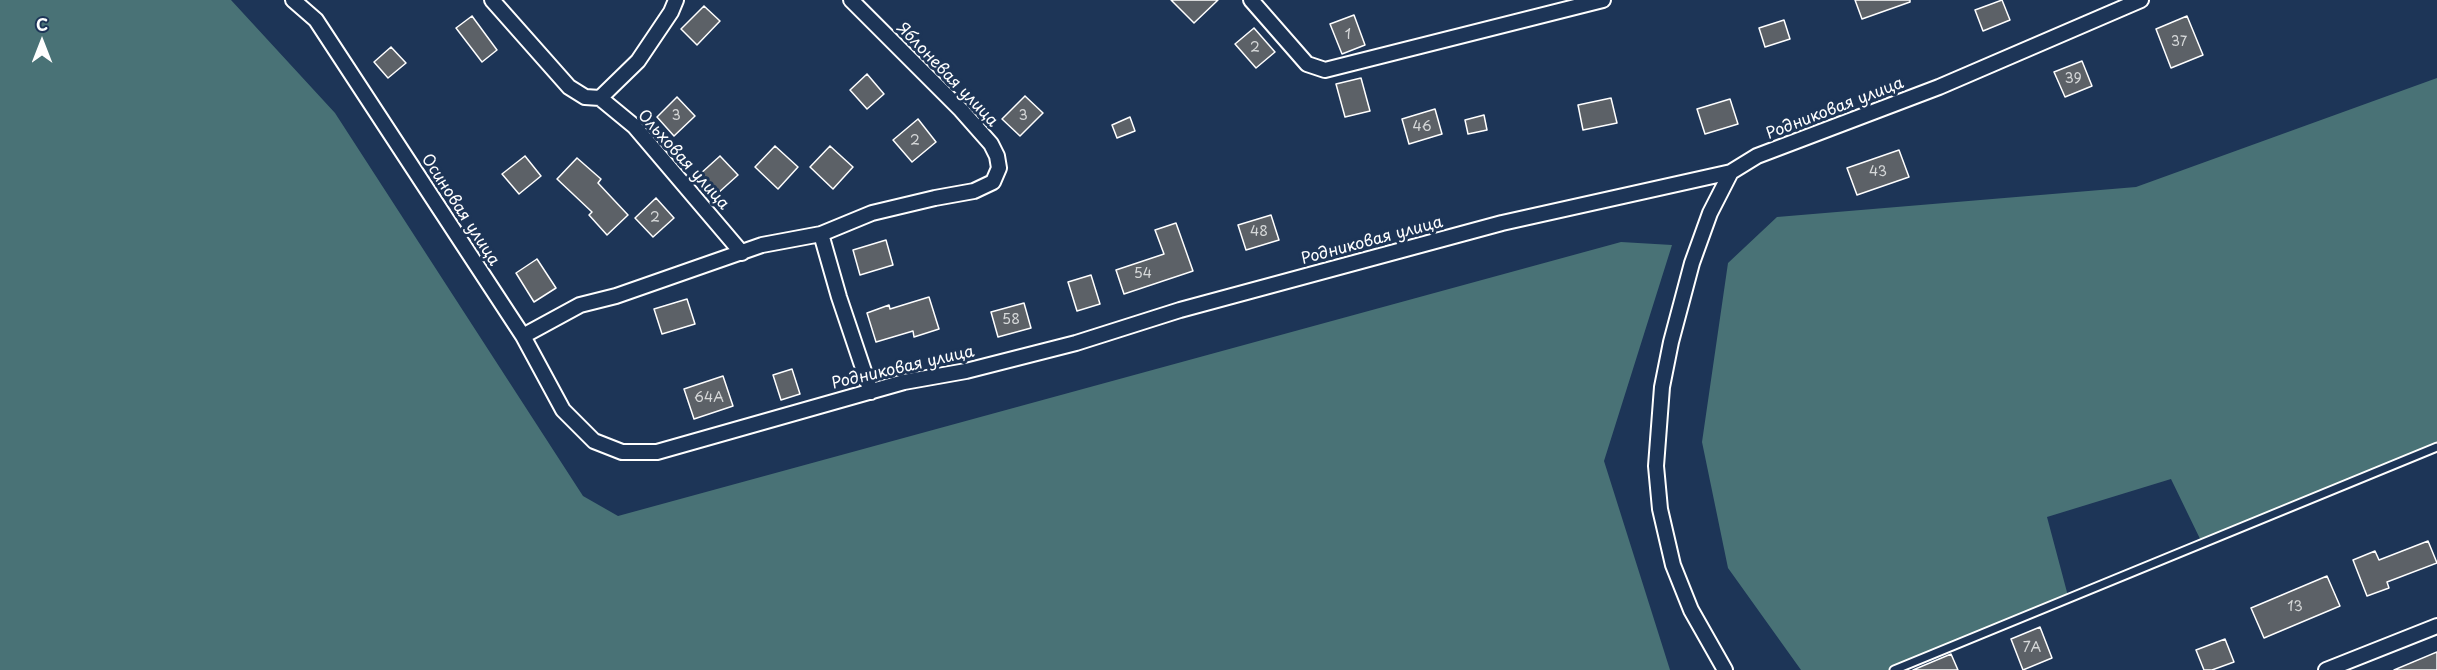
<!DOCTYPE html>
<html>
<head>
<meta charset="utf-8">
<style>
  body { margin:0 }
  #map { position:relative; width:2437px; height:670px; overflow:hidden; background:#1d3557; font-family:"Playpen Sans",sans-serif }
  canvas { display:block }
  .north { position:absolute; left:12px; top:12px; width:60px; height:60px; -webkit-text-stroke:4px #1d3557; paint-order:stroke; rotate:0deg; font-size:16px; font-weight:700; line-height:24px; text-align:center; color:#fff }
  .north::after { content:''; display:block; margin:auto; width:21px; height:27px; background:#fff; clip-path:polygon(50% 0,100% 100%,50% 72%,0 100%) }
</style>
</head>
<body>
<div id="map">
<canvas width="2437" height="670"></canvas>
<div class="north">С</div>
</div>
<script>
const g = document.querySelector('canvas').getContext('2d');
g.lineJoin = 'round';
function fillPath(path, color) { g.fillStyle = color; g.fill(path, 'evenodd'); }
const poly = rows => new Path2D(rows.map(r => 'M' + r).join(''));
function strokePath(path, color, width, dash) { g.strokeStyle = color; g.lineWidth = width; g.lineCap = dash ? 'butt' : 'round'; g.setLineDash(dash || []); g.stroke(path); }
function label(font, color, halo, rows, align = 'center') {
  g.font = font + ' "Playpen Sans",sans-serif'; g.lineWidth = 6; g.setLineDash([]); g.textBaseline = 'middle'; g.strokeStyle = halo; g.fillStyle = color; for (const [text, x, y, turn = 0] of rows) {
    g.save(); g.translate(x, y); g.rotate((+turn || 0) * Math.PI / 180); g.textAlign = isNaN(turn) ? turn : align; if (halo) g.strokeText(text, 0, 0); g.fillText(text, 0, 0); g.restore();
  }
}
const green = poly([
  [0,0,231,0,335,113,583,496,618,516,1621,242,1672,245,1604,461,1670,670,0,670],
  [2437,78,2437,444,2203,545,2171,479,2047,517,2068,596,1907,670,1801,670,1728,568,1702,442,1728,263,1777,217,2136,187]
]);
const building = poly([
  [1171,0,1218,0,1194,23,1171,0],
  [1855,0,1910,0,1910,2,1862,19,1855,0],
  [2002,0,2010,20,1983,31,1975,10,2002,0],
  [704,6,720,21,697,45,681,29,704,6],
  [1354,15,1365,45,1342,54,1330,24,1354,15],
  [472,16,497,50,482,62,456,28,472,16],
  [2187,16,2203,55,2171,68,2156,29,2187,16],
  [1784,20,1790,39,1765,47,1759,28,1784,20],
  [1254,28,1275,52,1256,68,1235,44,1254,28],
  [391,47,406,63,388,78,374,62,391,47],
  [2082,61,2092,86,2065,97,2054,72,2082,61],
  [867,74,884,94,867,109,850,90,867,74],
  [1361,78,1370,111,1345,117,1336,84,1361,78],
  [1025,96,1043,113,1020,136,1002,119,1025,96],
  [677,97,695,116,674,136,657,117,677,97],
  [1611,98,1617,123,1583,130,1578,105,1611,98],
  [1730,99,1738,124,1705,134,1697,109,1730,99],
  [1435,109,1442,134,1409,144,1402,119,1435,109],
  [1484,115,1487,130,1468,134,1465,120,1484,115],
  [1130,117,1135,131,1117,138,1112,125,1130,117],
  [918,119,936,142,912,162,893,140,918,119],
  [775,146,798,167,778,189,755,167,775,146],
  [830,146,853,167,833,189,810,167,830,146],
  [1899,150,1909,177,1857,195,1847,168,1899,150],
  [525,156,541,176,519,194,502,174,525,156],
  [720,156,738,175,717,194,699,175,720,156],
  [577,158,601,179,598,183,628,215,607,235,589,215,592,212,557,179,577,158],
  [656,198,674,218,653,237,635,218,656,198],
  [1271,215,1279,240,1246,250,1238,225,1271,215],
  [1176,223,1193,271,1124,294,1116,270,1164,254,1155,230,1176,223],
  [886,240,893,265,860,275,853,250,886,240],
  [537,259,556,288,534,302,516,273,537,259],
  [1091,275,1100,304,1077,311,1068,282,1091,275],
  [929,297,939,329,914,337,913,331,876,342,867,313,889,305,890,309,929,297],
  [687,299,695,324,662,334,654,309,687,299],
  [1024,303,1031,328,998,337,991,312,1024,303],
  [792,369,800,394,781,400,773,375,792,369],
  [723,376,733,406,694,419,684,389,723,376],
  [2428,541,2437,563,2387,582,2389,588,2367,596,2353,560,2375,551,2379,560,2428,541],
  [2327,576,2340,606,2264,638,2251,608,2327,576],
  [2040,627,2052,658,2023,670,2011,639,2040,627],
  [2225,639,2234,662,2212,670,2204,670,2196,650,2225,639],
  [2437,652,2437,670,2394,670,2437,652],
  [1951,654,1958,670,1913,670,1951,654]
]);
const service = poly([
  [1894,670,2437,447]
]);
const minor = poly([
  [293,0,316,20,523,336,563,410,594,441,622,452,657,452,904,382,966,371,1076,343,1180,310,1502,223,1731,172,1757,156,1939,87,2141,0],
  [492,0,569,87,585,97,600,98,634,126,742,253],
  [1251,0,1307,64,1325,70,1603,0],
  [600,98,638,61,671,12,676,0],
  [821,234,839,297,871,392],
  [523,336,580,305,616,296,762,245,821,234,872,213,935,198,974,191,993,182,999,168,997,156,991,144,961,110,851,0],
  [1725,670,1691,610,1673,565,1660,509,1656,466,1662,387,1671,342,1692,263,1710,213,1731,172],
  [2326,670,2437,626]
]);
const numberNames = [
  ["1",1348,35],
  ["37",2179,42],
  ["2",1255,48],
  ["39",2073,79],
  ["3",676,116],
  ["3",1023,116],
  ["46",1422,127],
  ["2",915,141],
  ["43",1878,172],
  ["2",655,218],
  ["48",1259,232],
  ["54",1143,274],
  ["58",1011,320],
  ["64А",709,398],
  ["13",2295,607],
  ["7А",2032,648]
];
const streetNames = [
  ["Яблоневая улица",947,75,46],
  ["Родниковая улица",1835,109,-21],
  ["Ольховая улица",683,160,48],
  ["Осиновая улица",460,210,57],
  ["Родниковая улица",1372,241,-15],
  ["Родниковая улица",903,368,-13]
];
fillPath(green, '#497276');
fillPath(building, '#5c6167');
strokePath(building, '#fff', 1.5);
strokePath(service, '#fff', 11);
strokePath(minor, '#fff', 18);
strokePath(service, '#1d3557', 7);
strokePath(minor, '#1d3557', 14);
label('14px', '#d6d8d9', null, numberNames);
label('16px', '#fff', '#1d3557', streetNames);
</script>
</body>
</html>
